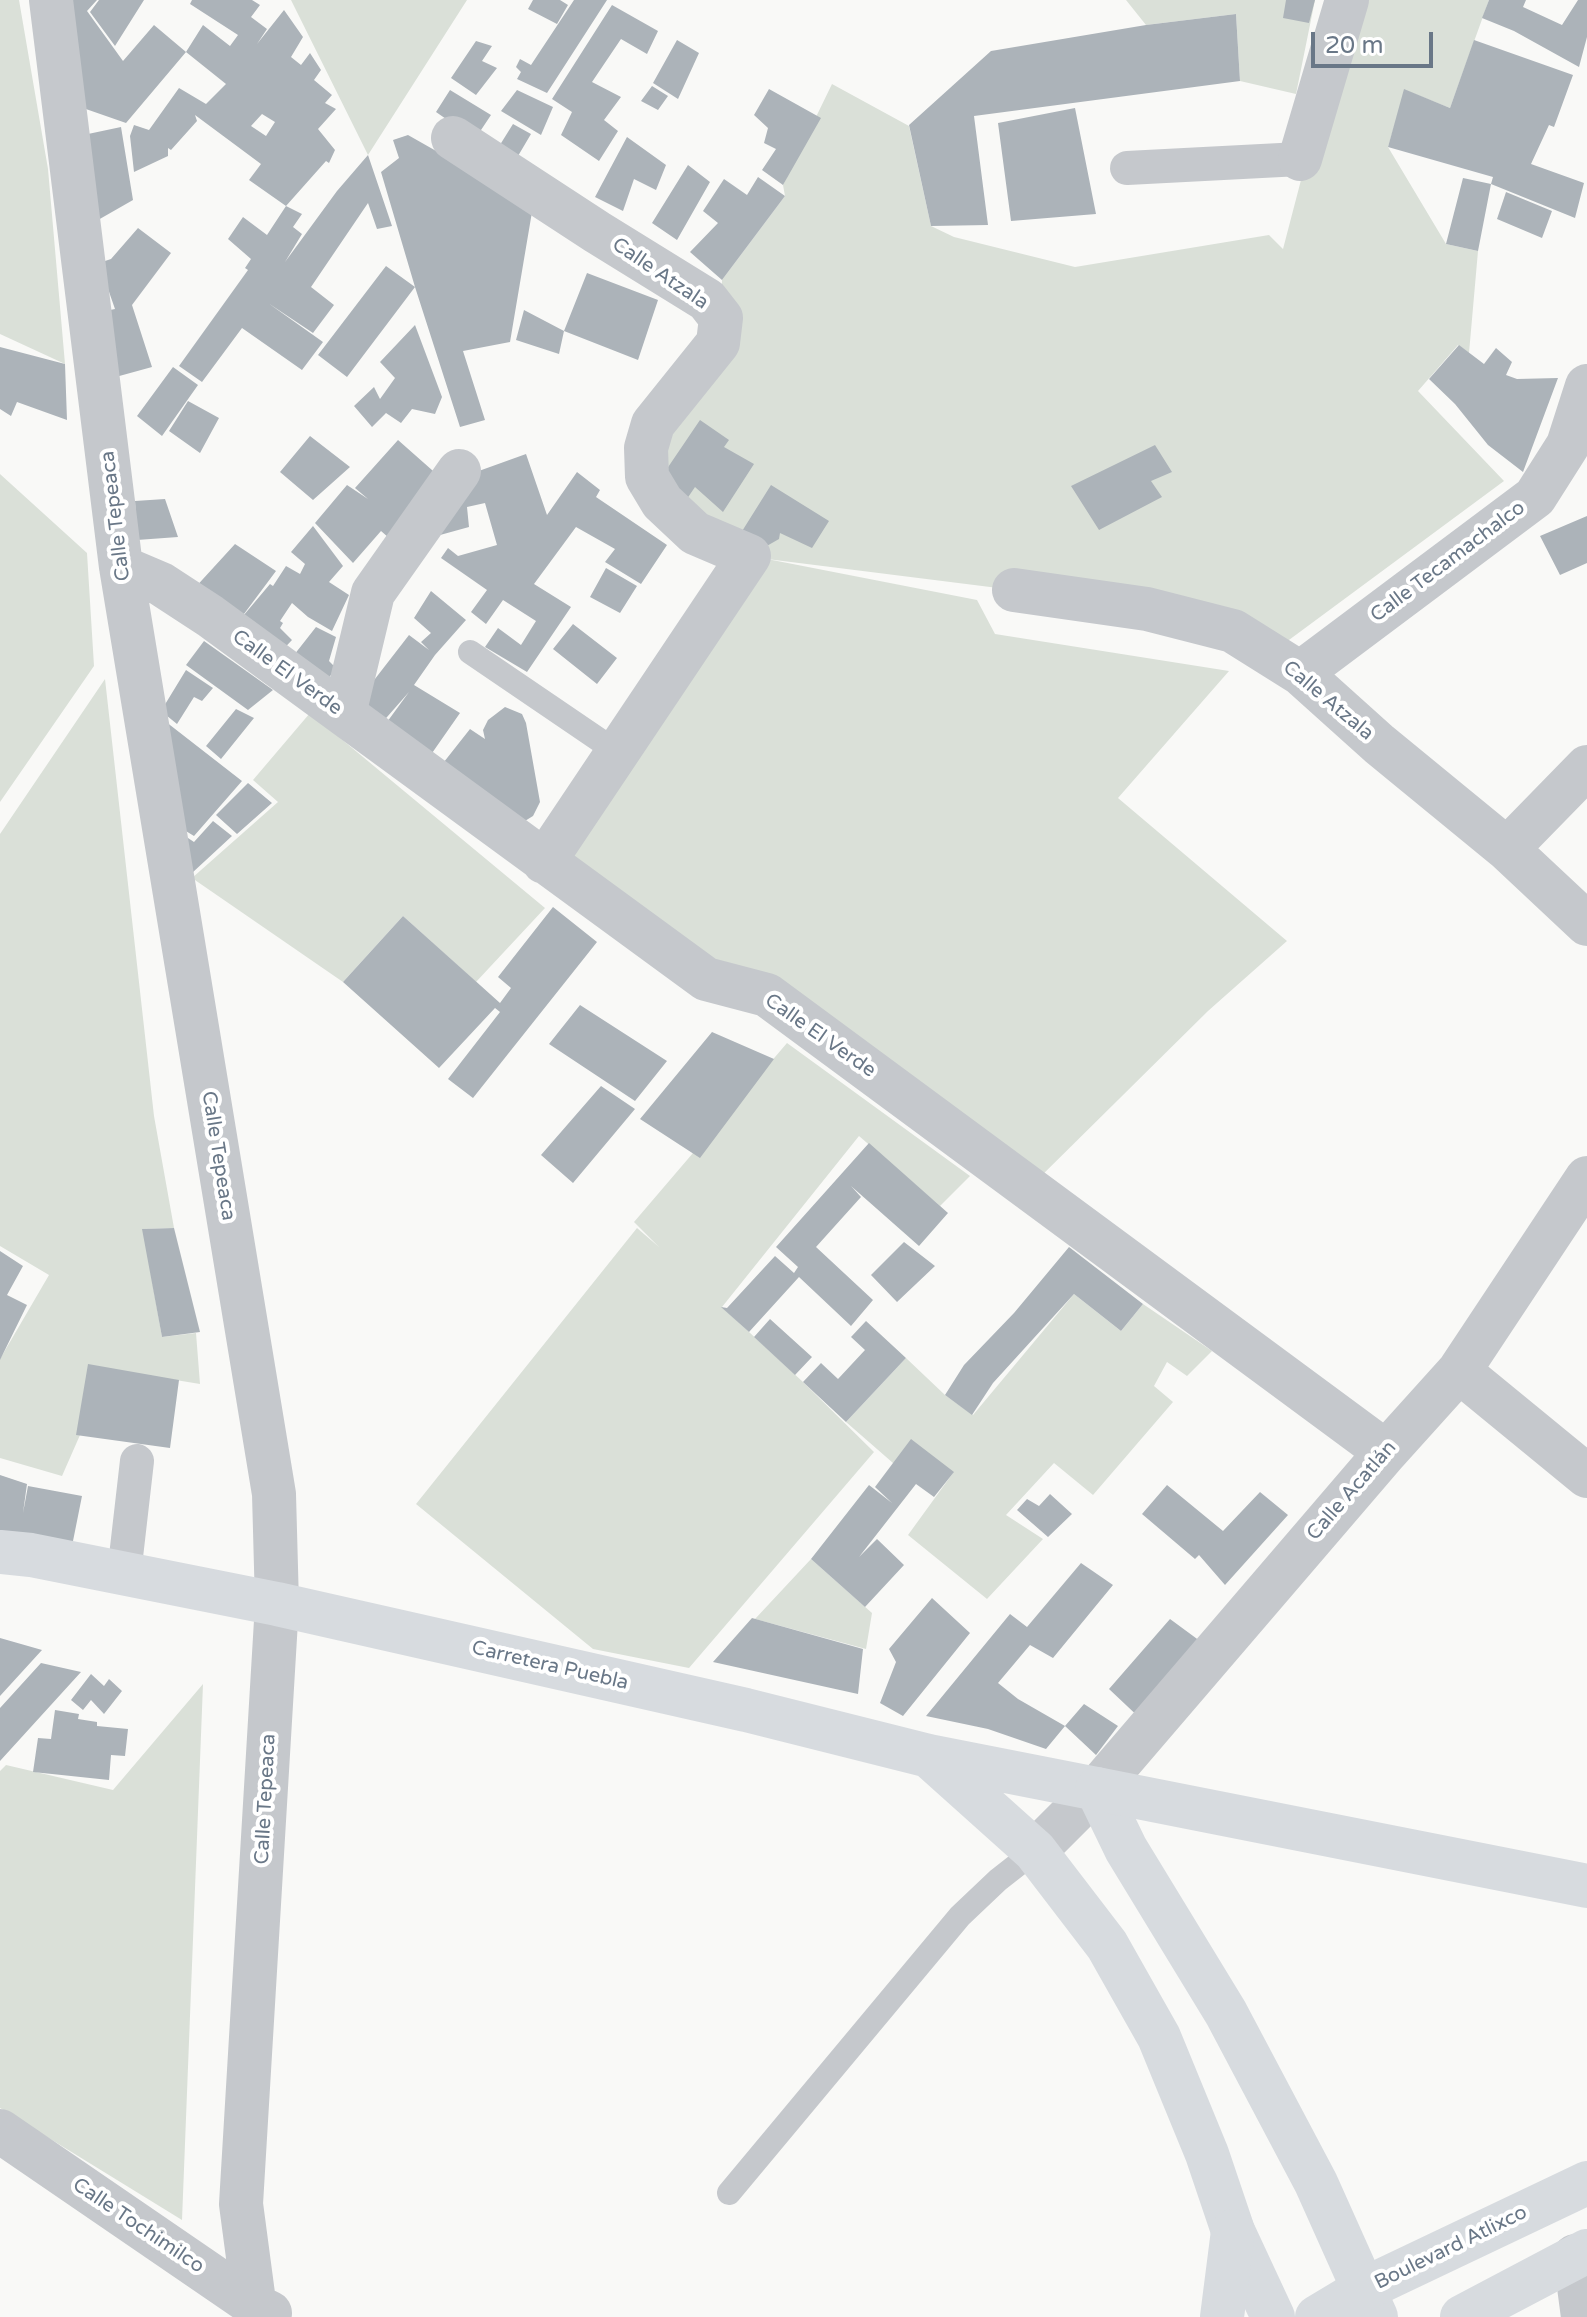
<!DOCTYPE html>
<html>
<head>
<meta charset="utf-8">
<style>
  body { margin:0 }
  #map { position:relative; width:1587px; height:2317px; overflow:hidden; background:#f9f9f7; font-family:"Varela Round",sans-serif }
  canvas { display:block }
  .scale { position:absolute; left:1311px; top:32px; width:122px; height:36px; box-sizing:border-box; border:4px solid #697787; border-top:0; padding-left:10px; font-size:24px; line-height:28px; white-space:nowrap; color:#697787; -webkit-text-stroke:6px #fff; paint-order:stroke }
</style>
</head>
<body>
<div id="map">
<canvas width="1587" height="2317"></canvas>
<div class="scale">20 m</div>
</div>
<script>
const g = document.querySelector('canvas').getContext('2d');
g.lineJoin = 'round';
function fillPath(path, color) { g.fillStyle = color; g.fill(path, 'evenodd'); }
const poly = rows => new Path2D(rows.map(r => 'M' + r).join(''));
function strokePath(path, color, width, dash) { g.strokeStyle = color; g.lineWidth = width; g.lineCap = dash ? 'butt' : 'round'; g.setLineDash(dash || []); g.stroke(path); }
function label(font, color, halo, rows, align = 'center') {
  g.font = font + ' "Varela Round",sans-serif'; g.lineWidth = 8; g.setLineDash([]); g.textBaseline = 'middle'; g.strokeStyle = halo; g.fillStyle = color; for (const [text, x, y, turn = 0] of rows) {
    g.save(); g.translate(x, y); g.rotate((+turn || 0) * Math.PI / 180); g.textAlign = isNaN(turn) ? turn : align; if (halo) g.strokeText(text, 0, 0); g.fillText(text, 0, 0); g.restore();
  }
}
const green = poly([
  [0,0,19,0,48,169,65,364,0,334],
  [291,0,467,0,368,155],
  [1126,0,1315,0,1296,94,1240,81,1236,14,1146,25],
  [1348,0,1489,0,1450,108,1405,90,1388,147,1446,244,1478,251,1469,353,1458,345,1418,391,1504,481,1270,654,1014,590,767,559,977,600,995,634,1229,671,1118,798,1287,941,1208,1011,1029,1188,544,862,748,557,647,477,721,318,722,280,785,196,783,185,832,84,909,126,931,226,954,237,1075,267,1269,235,1283,249],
  [0,474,87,553,94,666,0,802],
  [105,679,154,1116,174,1228,143,1229,162,1337,196,1333,200,1384,109,1369,62,1476,0,1458,0,1359,49,1275,0,1246,0,834],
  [310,713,545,908,476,982,403,916,343,982,192,878,278,802,253,780],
  [787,1043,970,1176,940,1206,859,1136,722,1307,803,1382,874,1452,689,1668,593,1649,416,1504,637,1228,659,1247,634,1222],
  [1074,1294,1121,1331,1143,1304,1212,1351,1187,1376,1167,1362,1154,1386,1173,1402,1093,1495,1054,1463,1006,1515,1043,1539,987,1599,908,1535,953,1473,893,1463,846,1422,906,1358,945,1395,973,1415],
  [811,1559,872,1613,866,1649,755,1619],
  [203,1684,182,2220,0,2108,0,1771,6,1765,113,1790]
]);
const building = poly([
  [63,0,97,0,87,11,123,61,154,25,186,52,203,25,230,46,238,35,190,4,192,0,252,0,260,5,251,17,267,29,257,44,284,10,303,37,291,57,301,65,310,53,321,70,314,80,332,95,325,103,336,109,318,129,335,150,329,163,326,161,286,206,302,214,293,227,302,234,285,262,337,191,368,155,392,226,377,229,368,203,311,287,334,305,313,333,268,303,323,342,302,370,242,328,202,382,179,366,248,270,245,268,251,259,228,239,243,217,267,235,286,206,249,180,261,164,195,115,197,121,171,150,168,148,168,156,134,172,130,136,134,125,149,130,179,88,206,104,226,84,186,52,126,123,83,108],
  [262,114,275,122,266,136,251,126],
  [99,0,144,0,115,46,90,12],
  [533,0,560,0,568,5,557,24,528,9],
  [574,0,607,0,547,93,517,79,521,72,516,67,520,59,531,65],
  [1286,0,1315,0,1309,23,1283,18],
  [1489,0,1526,0,1523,7,1562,25,1578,0,1587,0,1587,37,1579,67,1514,31,1482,18],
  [612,5,658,31,647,54,621,39,592,82,621,97,604,120,618,131,599,161,561,135,572,112,552,99],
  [1236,14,1240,81,974,116,988,225,931,226,909,125,991,51,1146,25],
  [677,40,699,53,678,99,653,83],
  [1474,40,1573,75,1554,127,1549,125,1531,164,1584,183,1575,218,1491,184,1493,177,1388,147,1404,89,1450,108],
  [476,41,492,46,482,61,497,68,476,95,451,78],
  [652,86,668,96,658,110,641,101],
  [769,89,821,118,783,185,762,170,776,149,764,143,768,128,754,115],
  [450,90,491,115,475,139,436,112],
  [517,90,553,107,541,135,501,111],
  [1075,108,1096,214,1011,221,998,123],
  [513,124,531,134,518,156,498,148],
  [121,127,133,200,98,220,88,134],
  [408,135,533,206,510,342,463,351,485,420,460,427,415,287,347,377,318,355,386,266,415,287,381,172,399,158,393,140],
  [627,137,666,165,656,190,634,179,623,211,595,197],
  [688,165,710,182,677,240,652,223],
  [758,177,785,196,722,280,690,252,718,223,703,211,724,179,747,195],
  [1463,178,1491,184,1478,251,1446,244],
  [1506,192,1552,211,1542,238,1497,219],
  [138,228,171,253,132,305,152,367,112,378,105,311,115,309,99,263,111,259],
  [587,273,658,300,638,360,564,331],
  [524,310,564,331,559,354,516,340],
  [415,325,442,397,435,414,412,409,401,423,386,413,372,427,354,406,374,387,380,399,395,378,380,362],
  [1459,345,1484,364,1496,348,1512,362,1506,375,1517,379,1558,378,1523,472,1488,445,1455,404,1429,379],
  [0,347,65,364,67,420,17,402,11,416,0,409],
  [173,367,198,385,162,436,137,416],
  [188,401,219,418,200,453,169,431],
  [700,420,729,440,724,447,754,464,723,512,695,487,676,515,658,482],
  [310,436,350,467,313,500,280,472],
  [398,440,441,478,396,544,381,531,353,563,315,523,347,485,368,499,355,488],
  [1155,445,1172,472,1151,481,1162,497,1099,530,1071,486],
  [526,454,547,515,577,472,600,490,596,497,667,545,641,584,605,562,615,549,576,527,534,584,571,607,527,672,485,647,498,628,521,645,536,621,503,600,486,624,471,612,487,590,441,558,448,548,458,556,497,545,485,503,467,507,469,527,422,540,476,472],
  [771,485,829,521,812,548,780,533,779,539,765,547,734,544],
  [165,499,178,537,137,540,135,501],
  [1587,516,1587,563,1560,575,1540,536],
  [313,526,343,566,329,582,349,595,332,631,308,617,292,603,280,621,283,623,280,628,292,640,274,659,192,591,235,544,276,571,238,622,270,584,273,586,286,566,300,574,305,564,291,552],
  [606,568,637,586,620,613,590,597],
  [431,591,466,620,435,655,414,685,460,713,423,766,379,733,409,692,380,725,354,706,409,635,429,650,421,642,431,633,414,618],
  [573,624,617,658,597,684,553,649],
  [316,627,336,637,329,661,336,668,317,694,283,669],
  [204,641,273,690,248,710,186,665],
  [186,670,213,688,202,701,194,697,177,724,161,711],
  [505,707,522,714,526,723,540,802,533,816,520,824,440,767,470,729,485,739,483,730,488,720],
  [236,709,254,718,221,759,206,746],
  [161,718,242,781,194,836,176,825],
  [248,783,272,803,237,834,216,815],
  [213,821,232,836,192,873,179,832,194,842],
  [553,907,597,942,473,1098,448,1079,500,1012,495,1008,439,1068,343,982,403,916,500,1003,511,988,498,977],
  [580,1005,667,1061,635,1101,549,1044],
  [712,1032,774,1059,700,1158,640,1119],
  [601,1086,635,1109,573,1183,541,1155],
  [869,1143,948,1213,919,1246,851,1186,861,1197,816,1247,873,1300,851,1326,799,1277,749,1332,721,1307,727,1308,775,1256,794,1273,798,1267,776,1247],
  [174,1228,200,1332,162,1337,142,1229],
  [904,1242,935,1266,897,1302,871,1275],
  [1069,1247,1143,1304,1121,1331,1074,1294,993,1383,972,1415,945,1395,964,1365,1014,1313],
  [0,1251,23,1266,7,1295,27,1305,0,1360],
  [770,1319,812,1357,795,1375,754,1337],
  [866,1321,906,1358,846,1422,803,1382,821,1363,838,1379,865,1350,851,1337],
  [88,1364,179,1380,170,1448,76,1435],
  [911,1439,954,1472,934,1497,916,1484,859,1557,877,1539,904,1565,865,1607,811,1559,869,1485,892,1503,875,1487],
  [0,1475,27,1484,23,1513,28,1486,82,1496,72,1546,0,1534],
  [1167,1485,1223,1531,1260,1492,1288,1515,1225,1585,1199,1555,1195,1559,1142,1514],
  [1050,1494,1072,1514,1048,1537,1017,1510,1027,1499,1039,1506],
  [1081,1563,1113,1585,1053,1658,1030,1645,998,1683,1018,1699,1065,1726,1046,1749,988,1729,926,1716,1010,1614,1027,1627],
  [932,1598,970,1633,903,1716,880,1703,896,1662,889,1649],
  [752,1618,863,1649,858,1694,713,1662],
  [1170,1619,1204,1644,1144,1722,1109,1689],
  [0,1638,42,1650,0,1696],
  [41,1663,81,1672,0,1761,0,1708],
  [91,1674,104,1686,109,1679,122,1691,104,1714,91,1700,83,1710,71,1700],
  [1084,1704,1118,1726,1096,1755,1065,1726],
  [55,1710,79,1714,78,1719,97,1722,97,1726,128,1729,125,1756,111,1755,109,1780,33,1772,38,1738,51,1739]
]);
const service = poly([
  [470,652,617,752],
  [729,2193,960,1916,998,1880,1035,1851]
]);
const pedestrian = poly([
  [1127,168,1300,159],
  [124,1574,137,1461]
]);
const minor = poly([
  [51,0,121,567,274,1494,277,1604,241,2204,256,2317],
  [453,138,597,232,707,300,721,318,718,343,653,424,646,448,647,477,662,502,695,533,749,556,544,862],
  [1300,159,1347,0],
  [121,567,161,584,210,616,706,979,767,995,1386,1452],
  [1014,590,1147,609,1233,631,1300,673,1379,744,1507,849,1587,924],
  [1300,673,1535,497,1568,445,1587,386],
  [344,714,373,593,459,471],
  [1507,849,1587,767],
  [1459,1371,1587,1476],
  [1035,1851,1097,1789,1386,1452,1459,1371,1587,1178],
  [0,2131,254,2305,270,2313],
  [1575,2256,1583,2317]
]);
const secondary = poly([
  [0,1552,31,1555,277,1604,746,1710,929,1756,1097,1789,1126,1849,1226,2013,1316,2183,1376,2317],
  [929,1756,1035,1851,1107,1945,1159,2037,1207,2154,1233,2231,1273,2317]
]);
const primary = poly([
  [1097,1789,1587,1886],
  [1222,2317,1233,2231],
  [1317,2317,1362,2290,1587,2183],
  [1462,2317,1587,2251]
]);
const streetNames = [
  ["Calle Atzala",660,274,34],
  ["Calle Tepeaca",116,516,-97],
  ["Calle Tecamachalco",1448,562,-37],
  ["Calle El Verde",287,673,36],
  ["Calle Atzala",1328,701,40],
  ["Calle El Verde",820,1036,35],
  ["Calle Tepeaca",218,1156,81],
  ["Calle Acatlán",1352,1491,-49],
  ["Carretera Puebla",550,1666,13],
  ["Calle Tepeaca",266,1799,-87],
  ["Calle Tochimilco",138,2226,34],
  ["Boulevard Atlixco",1451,2248,-26]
];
fillPath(green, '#dae0d8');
fillPath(building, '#acb3b9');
strokePath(service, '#c5c8cc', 24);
strokePath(pedestrian, '#c5c8cc', 34);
strokePath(minor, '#c5c8cc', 44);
strokePath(secondary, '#d7dbdf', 44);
strokePath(primary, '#d7dbdf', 44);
label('20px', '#697787', '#fff', streetNames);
</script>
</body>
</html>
